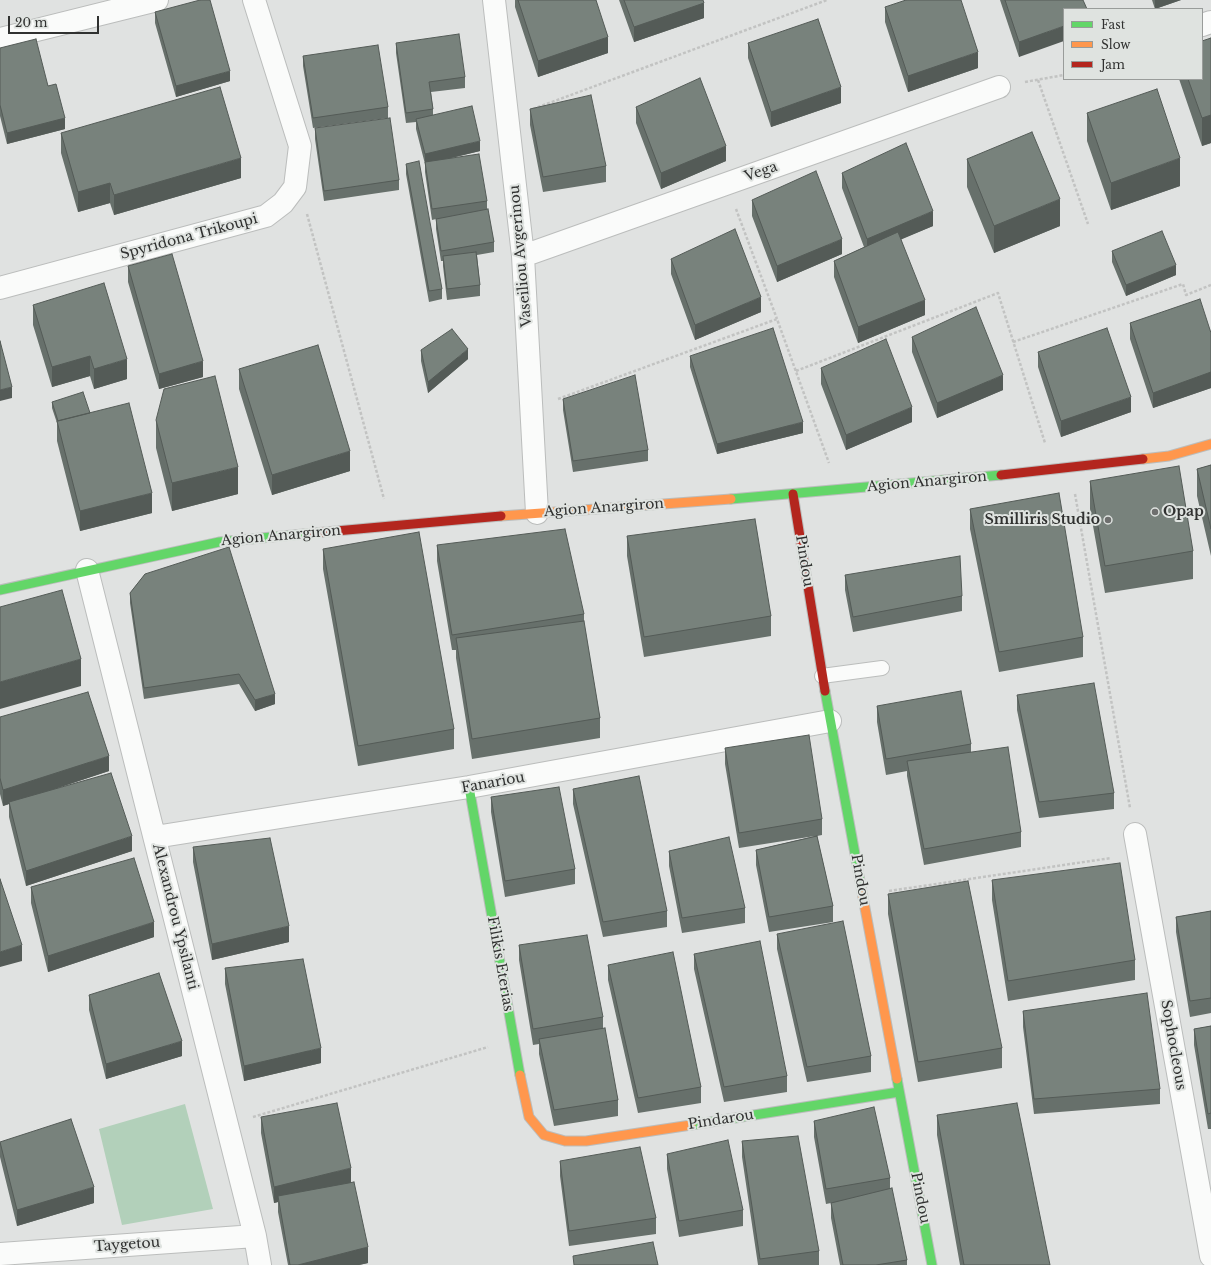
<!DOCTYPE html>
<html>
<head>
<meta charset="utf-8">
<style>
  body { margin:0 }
  #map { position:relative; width:1211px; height:1265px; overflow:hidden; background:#e0e2e1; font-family:"Libre Baskerville",serif }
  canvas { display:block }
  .legend { position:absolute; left:1063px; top:8px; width:140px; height:72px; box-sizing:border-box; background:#dfe3e0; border:1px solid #999c9a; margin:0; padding:5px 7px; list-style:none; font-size:12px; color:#303130 }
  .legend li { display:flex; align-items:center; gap:8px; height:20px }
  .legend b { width:20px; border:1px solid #999c9a }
  .scale { position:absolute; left:8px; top:16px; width:91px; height:18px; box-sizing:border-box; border:2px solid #303130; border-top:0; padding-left:5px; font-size:12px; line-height:14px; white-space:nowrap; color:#303130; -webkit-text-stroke:3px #dfe3e0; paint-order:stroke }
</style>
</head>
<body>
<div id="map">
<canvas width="1211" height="1265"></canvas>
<ul class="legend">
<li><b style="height:5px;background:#63d668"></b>Fast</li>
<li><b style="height:5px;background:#ff974d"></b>Slow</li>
<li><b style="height:5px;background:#b3261e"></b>Jam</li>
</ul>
<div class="scale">20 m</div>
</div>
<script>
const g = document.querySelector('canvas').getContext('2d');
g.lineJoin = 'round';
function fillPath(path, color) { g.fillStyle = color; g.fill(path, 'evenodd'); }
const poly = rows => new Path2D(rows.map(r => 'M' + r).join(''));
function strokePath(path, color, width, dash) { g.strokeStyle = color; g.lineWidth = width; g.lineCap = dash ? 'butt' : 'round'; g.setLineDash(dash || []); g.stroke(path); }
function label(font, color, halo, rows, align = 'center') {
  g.font = font + ' "Libre Baskerville",serif'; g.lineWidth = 4; g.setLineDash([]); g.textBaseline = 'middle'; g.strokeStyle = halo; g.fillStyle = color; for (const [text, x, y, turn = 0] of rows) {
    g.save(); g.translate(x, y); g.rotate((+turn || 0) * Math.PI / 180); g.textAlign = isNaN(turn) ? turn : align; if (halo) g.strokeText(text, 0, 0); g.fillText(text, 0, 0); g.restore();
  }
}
const green = poly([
  [185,1104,213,1209,122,1225,99,1129]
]);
const path = poly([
  [1038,80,1088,224],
  [1025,82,1064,75],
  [533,109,827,0],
  [736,209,777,319],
  [307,214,384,499],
  [1013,342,1183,284,1186,295,1211,285],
  [796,371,998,293,1045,443],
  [558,399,777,319,829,463],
  [1075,494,1130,808],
  [889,891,1111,858],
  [253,1117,488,1047]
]);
const lane = poly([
  [822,676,882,668]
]);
const street = poly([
  [494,0,523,256,537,513],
  [1202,25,1211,22],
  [0,39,157,0],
  [523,256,999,87],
  [0,288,266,216,283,203,295,187,300,146,254,0],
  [87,570,255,1236,260,1265],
  [1135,834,1211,1256],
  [155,837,469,787,830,721],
  [0,1254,255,1236]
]);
const fast = poly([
  [731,499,1001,475],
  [0,590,219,542,314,533],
  [825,691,862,892],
  [469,787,520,1075],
  [897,1079,932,1265],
  [691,1125,899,1092]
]);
const slow = poly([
  [1143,459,1169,456,1211,444],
  [501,516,731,499],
  [862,892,897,1079],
  [520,1075,529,1117,544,1135,565,1141,586,1141,691,1125]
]);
const jam = poly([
  [1001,475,1143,459],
  [793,494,825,691],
  [314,533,501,516]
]);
const wall = poly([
  [515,0,596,0,608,53,538,77,515,7],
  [619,0,703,0,704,18,634,42],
  [1000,0,1083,0,1019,57],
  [1152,0,1181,0,1155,9],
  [885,7,978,68,908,92,885,22],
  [155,12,230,81,176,97,155,23],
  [1211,38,1211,143,1202,146,1179,79,1202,79],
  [396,43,465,77,465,88,431,92,433,109,433,115,480,151,452,158,487,201,487,209,494,242,494,252,477,255,480,285,480,296,447,300,443,266,443,261,441,261,436,229,436,219,432,220,425,172,425,164,416,129,416,122,406,123,396,53],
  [748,43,841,103,771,127,748,58],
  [0,48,48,86,65,129,7,144,0,116],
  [303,56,388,107,388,118,313,128,303,66],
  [636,107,726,161,661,189,636,123],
  [530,109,606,166,606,182,543,192,530,125],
  [1087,113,1180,186,1111,210,1087,141],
  [315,128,399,180,399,190,324,201,315,139],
  [61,133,241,178,114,215,110,203,78,212,61,153],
  [967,159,1060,226,994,253,967,187],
  [406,164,442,289,442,299,429,302,406,174],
  [842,173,933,226,901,239,925,315,858,343,834,277,834,261,864,247,842,188],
  [752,200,842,254,777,282,752,216],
  [1112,251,1176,275,1126,296,1112,262],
  [671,259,761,312,695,340,671,274],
  [128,266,203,377,159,389,128,282],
  [33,305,127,379,94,389,90,376,52,387,33,325],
  [1130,323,1211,333,1211,388,1153,408,1130,339],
  [912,337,1003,390,937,418,912,352],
  [421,350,468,359,428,393,421,361],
  [1038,352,1131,412,1061,437,1038,367],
  [690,356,803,433,717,454,690,367],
  [821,368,912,422,846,450,821,384],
  [239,369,350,471,272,495,239,389],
  [563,399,648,450,648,461,573,472,563,410],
  [52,402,90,413,152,513,80,531,57,441,57,423,52,408],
  [156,420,238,494,172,511,156,448],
  [1211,465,1211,556,1197,496,1197,469],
  [1090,481,1193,551,1193,579,1105,593,1090,509],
  [970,509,1083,637,1083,657,999,672,970,529],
  [627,536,771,616,771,636,644,657,627,556],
  [437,545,584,614,584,624,600,718,600,738,472,759,456,658,456,650,452,650,437,561],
  [323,549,454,729,454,749,358,766,323,569],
  [145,574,275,704,255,711,239,684,144,699,130,603,130,593],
  [845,575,962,596,962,611,853,632,845,590],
  [1017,695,1114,793,1114,809,1039,818,1017,710],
  [877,706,971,744,971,752,1021,832,1021,847,924,865,907,776,907,771,886,775,877,722],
  [0,717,109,771,58,788,132,851,26,886,9,817,9,804,3,806,0,794],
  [725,748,822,819,822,835,817,836,833,906,833,922,769,932,756,865,756,850,815,836,739,848,725,764],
  [573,789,667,911,667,927,603,937,573,804],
  [491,797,575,869,575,884,505,897,491,812],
  [193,847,289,942,212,960,193,862],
  [669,851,745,908,745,923,682,933,669,866],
  [992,880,1135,960,1135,980,1008,1001,992,900],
  [31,887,154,937,48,972,31,903],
  [888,894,1002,1048,1002,1068,918,1082,888,914],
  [1211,911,1211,1013,1190,1017,1176,932,1176,917],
  [777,934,871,1056,871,1072,807,1082,777,949],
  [519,945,603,1017,603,1028,618,1100,618,1116,554,1126,539,1054,539,1044,533,1045,519,960],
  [694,954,787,1076,787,1092,724,1102,694,969],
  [608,965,701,1087,701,1103,638,1113,608,980],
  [225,968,321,1063,244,1081,225,984],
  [89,995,182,1056,106,1079,89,1010],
  [1023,1011,1160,1089,1160,1104,1034,1114,1023,1027],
  [1211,1026,1211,1129,1208,1129,1194,1045,1194,1029],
  [937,1115,1050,1265,960,1265,937,1135],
  [261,1117,351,1183,368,1263,359,1265,288,1265,278,1212,278,1202,274,1203,261,1133],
  [814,1121,890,1178,890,1189,907,1260,907,1265,840,1265,831,1218,831,1203,826,1204,814,1137],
  [742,1141,819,1251,819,1265,758,1265,742,1157],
  [0,1142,94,1203,17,1226,0,1157],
  [667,1154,743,1210,743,1226,679,1237,667,1169],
  [560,1161,656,1218,656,1234,569,1246,560,1176]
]);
const shadedWall = poly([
  [1155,0,1181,0,1155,9],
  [704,3,704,18,634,42,634,27],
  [1064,26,1064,41,1019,57,1019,42],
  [608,37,608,53,538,77,538,61],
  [978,52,978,68,908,92,908,76],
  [230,71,230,81,176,97,176,86],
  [841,87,841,103,771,127,771,112],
  [1211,115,1211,143,1202,146,1202,118],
  [65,118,65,129,7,144,7,133],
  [480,141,480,151,425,164,425,162,425,164,425,154],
  [726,146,726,161,661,189,661,173],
  [241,158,241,178,114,215,114,195],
  [1180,158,1180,186,1111,210,1111,183],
  [110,183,110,203,78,212,78,192],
  [1060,199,1060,226,994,253,994,226],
  [933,211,933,226,867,254,867,239],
  [842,239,842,254,777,282,777,266],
  [1176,265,1176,275,1126,296,1126,285],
  [761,297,761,312,695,340,695,325],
  [925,300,925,315,858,343,858,327],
  [468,349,468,359,428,393,428,382],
  [90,356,90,376,52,387,52,367],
  [127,359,127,379,94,389,94,369],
  [203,361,203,377,159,389,159,374],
  [1211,372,1211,388,1153,408,1153,393],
  [1003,375,1003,390,937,418,937,403],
  [12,387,12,398,0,401,0,390],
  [1131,397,1131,412,1061,437,1061,421],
  [912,407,912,422,846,450,846,435],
  [803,422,803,433,717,454,717,444],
  [350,451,350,471,272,495,272,475],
  [238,467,238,494,172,511,172,483],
  [152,493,152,513,80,531,80,511],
  [81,659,81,686,0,709,0,682],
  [275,694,275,704,255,711,255,700],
  [109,756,109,771,9,804,9,802,9,804,3,806,3,790],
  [132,836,132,851,26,886,26,871],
  [154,922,154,937,48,972,48,956],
  [289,926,289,942,212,960,212,944],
  [22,945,22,961,0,967,0,952],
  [182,1041,182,1056,106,1079,106,1064],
  [321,1048,321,1063,244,1081,244,1066],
  [351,1168,351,1184,278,1196,278,1202,274,1203,274,1187],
  [94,1187,94,1203,17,1226,17,1210],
  [368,1247,368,1263,359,1265,298,1265]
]);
const building = poly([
  [200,0,210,0,230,71,176,86,155,12,200,0],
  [518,0,596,0,608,37,538,61,518,0],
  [624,0,703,0,704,3,634,27,624,0],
  [906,0,961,0,978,52,908,76,885,7,906,0],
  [1005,0,1083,0,1087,9,1064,9,1064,26,1019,42,1005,0],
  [818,19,841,87,771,112,748,43,818,19],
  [459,34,465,77,429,82,433,109,406,113,396,43,459,34],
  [1211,38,1211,115,1202,118,1188,79,1202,79,1202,41,1211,38],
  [36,39,48,86,56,84,65,118,7,133,0,105,0,48,36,39],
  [378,45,388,107,313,118,303,56,378,45],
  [700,78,726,146,661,173,636,107,700,78],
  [220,87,241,158,114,195,110,183,78,192,61,133,220,87],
  [1157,89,1180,158,1111,183,1087,113,1157,89],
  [591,95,606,166,543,177,530,109,591,95],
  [472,106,480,141,425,154,416,119,472,106],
  [390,118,399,180,324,191,315,128,390,118],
  [1032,132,1060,199,994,226,967,159,1032,132],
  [906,143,933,211,867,239,842,173,906,143],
  [479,154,487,201,432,209,425,162,479,154],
  [419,161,442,289,429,291,406,164,419,161],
  [816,171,842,239,777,266,752,200,816,171],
  [488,209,494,242,441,251,436,219,488,209],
  [735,229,761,297,695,325,671,259,735,229],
  [1162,231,1176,265,1126,285,1112,251,1162,231],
  [898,232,925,300,858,327,834,261,898,232],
  [476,252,480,285,447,289,443,256,476,252],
  [172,254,203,361,159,374,128,266,172,254],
  [104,283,127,359,94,369,90,356,52,367,33,305,104,283],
  [1200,299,1211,333,1211,372,1153,393,1130,323,1200,299],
  [976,307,1003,375,937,403,912,337,976,307],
  [773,328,803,422,717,444,690,356,773,328],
  [1107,328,1131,397,1061,421,1038,352,1107,328],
  [452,329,468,349,428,382,421,350,452,329],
  [886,339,912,407,846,435,821,368,886,339],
  [0,341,12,387,0,390,0,341],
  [318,345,350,451,272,475,239,369,318,345],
  [635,375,648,450,573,461,563,399,635,375],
  [215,376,238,467,172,483,156,420,164,389,215,376],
  [83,392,90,413,58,421,52,402,83,392],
  [129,403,152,493,80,511,57,421,129,403],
  [1211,465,1211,529,1197,469,1211,465],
  [1179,466,1193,551,1105,566,1090,481,1179,466],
  [1059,493,1083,637,999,652,970,509,1059,493],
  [755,519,771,616,644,637,627,536,755,519],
  [565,529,584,614,452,635,437,545,565,529],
  [419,532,454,729,358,746,323,549,419,532],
  [229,547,275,694,255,700,239,674,144,688,130,593,145,574,229,547],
  [960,556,962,596,853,617,845,575,960,556],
  [62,590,81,659,0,682,0,607,62,590],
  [584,621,600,718,472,739,456,638,584,621],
  [1094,683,1114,793,1039,802,1017,695,1094,683],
  [961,691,971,744,886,759,877,706,961,691],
  [88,692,109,756,3,790,0,778,0,717,88,692],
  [809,735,822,819,739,833,725,748,809,735],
  [1008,747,1021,832,924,849,907,761,1008,747],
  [111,773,132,836,26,871,9,802,111,773],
  [639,776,667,911,603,922,573,789,639,776],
  [559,787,575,869,505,881,491,797,559,787],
  [817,836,833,906,769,917,756,850,817,836],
  [729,837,745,908,682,918,669,851,729,837],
  [270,838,289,926,212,944,193,847,270,838],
  [134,858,154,922,48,956,31,887,134,858],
  [1120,863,1135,960,1008,981,992,880,1120,863],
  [0,879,22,945,0,952,0,879],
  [968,881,1002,1048,918,1062,888,894,968,881],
  [1211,911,1211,998,1190,1001,1176,917,1211,911],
  [843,921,871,1056,807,1067,777,934,843,921],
  [587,935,603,1017,533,1029,519,945,587,935],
  [760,941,787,1076,724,1087,694,954,760,941],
  [673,952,701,1087,638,1098,608,965,673,952],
  [303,959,321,1048,244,1066,225,968,303,959],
  [159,973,182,1041,106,1064,89,995,159,973],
  [1147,993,1160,1089,1034,1099,1023,1011,1147,993],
  [1211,1026,1211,1113,1208,1114,1194,1029,1211,1026],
  [605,1028,618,1100,554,1110,539,1039,605,1028],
  [337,1103,351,1168,274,1187,261,1117,337,1103],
  [1017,1103,1050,1265,964,1265,937,1115,1017,1103],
  [874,1107,890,1178,826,1189,814,1121,874,1107],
  [71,1119,94,1187,17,1210,0,1142,71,1119],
  [798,1136,819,1251,760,1259,742,1141,798,1136],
  [728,1140,743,1210,679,1221,667,1154,728,1140],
  [640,1147,656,1218,569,1231,560,1161,640,1147],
  [354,1182,368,1247,298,1265,290,1265,278,1196,354,1182],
  [892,1188,907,1260,876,1265,843,1265,831,1203,892,1188],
  [653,1242,658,1265,574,1265,573,1256,653,1242]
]);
const markers = [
  [1155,512,4,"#6e6f6e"],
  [1108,520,4,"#6e6f6e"]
];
const streetNames = [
  ["Vega",761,172,-19],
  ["Spyridona Trikoupi",189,237,-15],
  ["Vaseiliou Avgerinou",521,256,-95],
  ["Agion Anargiron",927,482,-5],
  ["Agion Anargiron",604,508,-4],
  ["Agion Anargiron",281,536,-5],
  ["Pindou",804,561,81],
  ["Fanariou",493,783,-10],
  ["Pindou",860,880,80],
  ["Alexandrou Ypsilanti",175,917,76],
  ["Filikis Eterias",500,964,80],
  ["Sophocleous",1173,1045,80],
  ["Pindarou",721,1120,-9],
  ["Pindou",920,1198,79],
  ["Taygetou",127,1245,-4]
];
const poiNames = [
  ["Opap",1163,512],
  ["Smilliris Studio",1100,520,"right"]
];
fillPath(green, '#b2d0ba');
strokePath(lane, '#bbbdbc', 16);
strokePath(street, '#bbbdbc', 24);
strokePath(fast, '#bbbdbc', 11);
strokePath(slow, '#bbbdbc', 11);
strokePath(jam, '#bbbdbc', 11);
strokePath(path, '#c2c3c2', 2.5, [3, 2]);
strokePath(lane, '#fafbfa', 14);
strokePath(street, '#fafbfa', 22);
strokePath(fast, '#63d668', 9);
strokePath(slow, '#ff974d', 9);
strokePath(jam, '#b3261e', 9);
fillPath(wall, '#67706b');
fillPath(shadedWall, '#545b57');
fillPath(building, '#78827c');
strokePath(building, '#545b57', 1);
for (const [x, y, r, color] of markers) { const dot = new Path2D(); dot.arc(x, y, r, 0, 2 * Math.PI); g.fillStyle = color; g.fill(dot); strokePath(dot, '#dfe3e0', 1.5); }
label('14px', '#303130', '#dfe3e0', streetNames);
label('bold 14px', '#303130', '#dfe3e0', poiNames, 'left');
</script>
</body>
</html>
